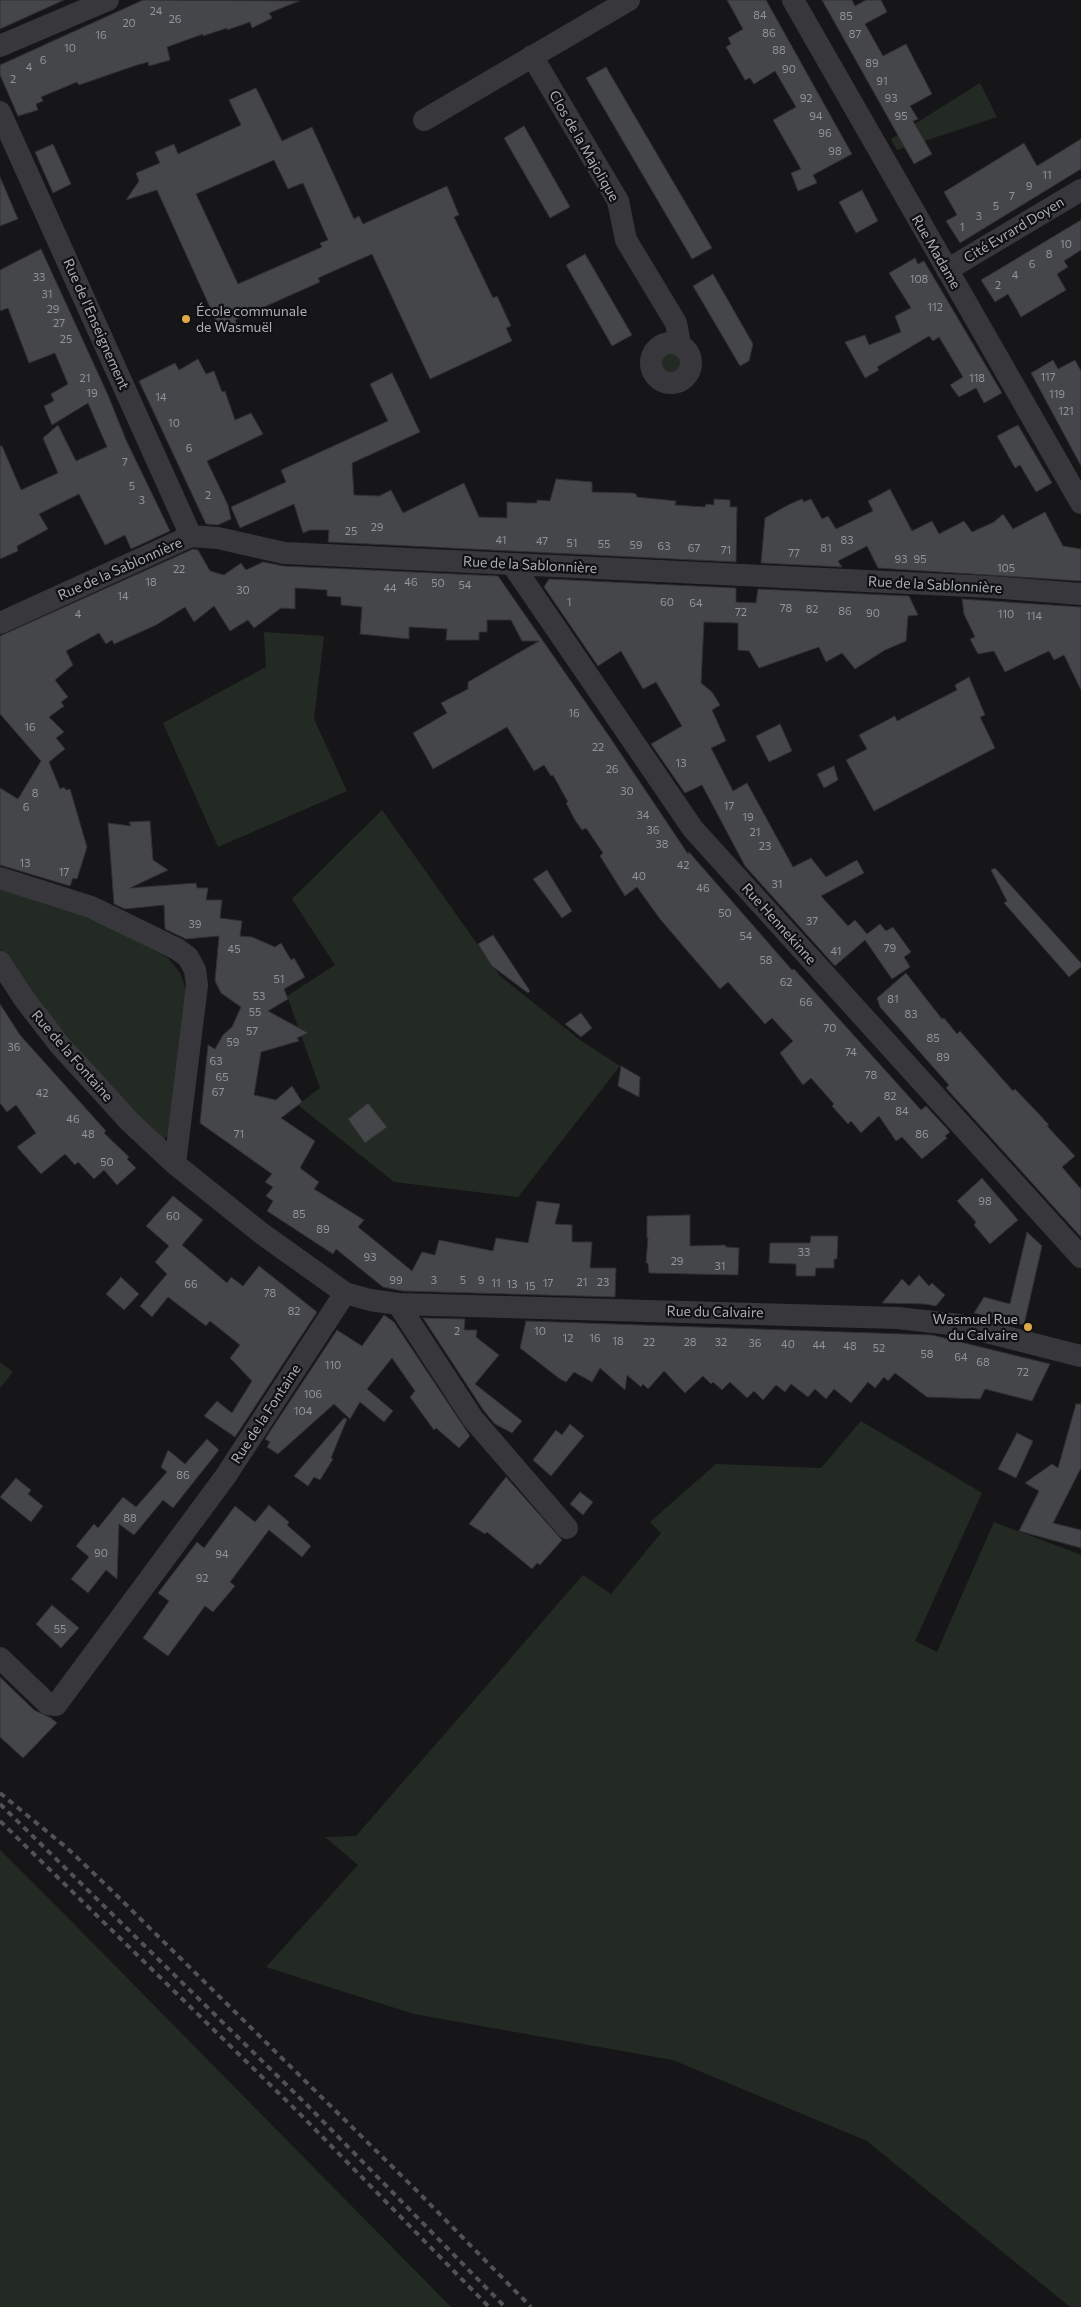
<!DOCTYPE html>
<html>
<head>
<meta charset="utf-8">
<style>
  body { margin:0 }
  canvas { display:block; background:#161618 }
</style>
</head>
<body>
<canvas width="1081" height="2307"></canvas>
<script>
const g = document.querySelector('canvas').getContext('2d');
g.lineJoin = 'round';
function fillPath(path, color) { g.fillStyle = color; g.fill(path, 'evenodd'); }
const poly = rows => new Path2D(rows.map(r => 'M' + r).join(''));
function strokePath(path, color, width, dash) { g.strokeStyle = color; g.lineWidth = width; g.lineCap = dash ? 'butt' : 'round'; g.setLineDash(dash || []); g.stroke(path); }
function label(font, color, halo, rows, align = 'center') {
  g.font = font + ' Commissioner,sans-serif'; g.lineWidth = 4.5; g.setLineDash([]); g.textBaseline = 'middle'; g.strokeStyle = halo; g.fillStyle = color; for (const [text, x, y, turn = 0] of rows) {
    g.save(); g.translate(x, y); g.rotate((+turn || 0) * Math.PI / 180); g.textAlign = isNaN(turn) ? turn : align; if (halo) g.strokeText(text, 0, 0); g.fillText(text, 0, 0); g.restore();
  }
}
const green = poly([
  [980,83,997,117,897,150,891,139],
  '658 364a12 12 0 1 1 24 0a12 12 0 1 1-24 0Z',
  [264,632,324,636,314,719,347,791,218,847,163,723,266,667],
  [382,810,500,976,580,1040,620,1066,518,1197,394,1182,298,1105,320,1088,287,996,335,965,292,899],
  [0,885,92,917,168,958,180,973,186,989,170,1134,162,1141,138,1117,27,990,0,949],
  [0,1362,13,1372,0,1388],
  [861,1421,982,1493,915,1641,937,1652,994,1522,1081,1555,1081,2307,1070,2307,867,2141,673,2060,414,2014,266,1967,358,1865,325,1837,356,1836,583,1575,611,1594,661,1533,650,1522,716,1464,821,1468],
  [0,1850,73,1923,451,2307,0,2307]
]);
const building = poly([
  [0,0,64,0,0,29,0,0],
  [143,0,299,1,269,13,272,18,252,28,250,22,227,30,227,28,203,36,203,34,167,47,170,60,149,66,148,62,134,66,79,85,77,82,41,97,43,101,36,104,38,110,18,116,0,75,0,65,143,0],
  [727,0,766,0,852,154,813,175,817,183,798,191,791,173,801,169,773,120,796,107,775,71,754,84,750,78,745,80,726,47,731,44,728,38,743,29,727,0],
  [822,0,852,0,855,6,866,0,881,0,887,12,865,24,883,56,906,44,932,94,910,106,918,119,913,121,932,154,914,164,822,0],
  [606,67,712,248,692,259,586,78,606,67],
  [256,88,282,141,312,127,354,219,359,216,363,224,447,186,459,215,454,217,493,298,497,296,511,326,506,328,512,341,430,379,372,254,318,278,320,282,235,320,238,327,222,334,157,190,126,200,139,181,136,173,160,163,155,152,174,144,178,154,241,125,229,100,256,88],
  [274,160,288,189,303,183,328,240,320,243,322,247,238,284,196,194,274,160],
  [524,126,570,207,550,218,504,138,524,126],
  [1081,139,1081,169,960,243,946,221,957,215,944,192,1024,143,1037,166,1081,139],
  [53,144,71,184,53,193,35,152,53,144],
  [0,177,18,219,0,226,0,177],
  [862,190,878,221,856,233,839,202,862,190],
  [1081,220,1081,250,1064,261,1068,267,1057,274,1066,290,1021,317,1008,294,995,302,981,280,1081,220],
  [41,249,108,395,126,440,170,531,131,549,125,535,105,545,79,494,39,514,48,529,17,546,18,551,0,559,0,446,2,446,21,490,58,473,43,438,58,425,76,461,107,447,88,403,52,425,44,406,54,401,51,394,68,384,55,353,29,363,8,308,0,311,0,270,41,249],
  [585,254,632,335,612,346,566,265,585,254],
  [915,258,918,264,924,261,1002,393,984,403,976,388,959,397,950,385,963,377,939,337,933,341,929,336,877,367,879,370,865,378,845,342,865,335,869,345,901,332,895,316,911,308,889,273,915,258],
  [713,274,753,344,749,361,740,366,693,286,713,274],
  [198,359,206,374,214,371,222,392,225,391,235,420,251,413,263,434,207,461,228,505,231,519,218,525,206,524,139,381,175,363,179,370,198,359],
  [1053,360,1058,369,1075,360,1081,371,1081,466,1031,373,1053,360],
  [392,373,420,432,352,463,354,495,379,496,391,490,403,513,464,483,479,517,507,518,507,502,528,503,537,503,537,500,550,501,556,479,592,482,592,492,632,493,636,494,637,497,676,501,675,505,705,507,706,504,714,505,714,499,730,500,730,507,737,507,736,562,328,542,329,530,310,530,303,533,294,504,240,528,231,507,286,482,281,470,388,421,370,384,392,373],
  [1018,425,1052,483,1036,492,1020,465,1015,468,997,436,1018,425],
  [890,489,912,531,932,521,939,534,964,521,972,532,994,522,1003,514,1013,529,1045,512,1063,546,1081,549,1081,581,878,568,867,546,838,561,842,567,761,563,765,518,788,505,802,499,804,502,811,499,822,519,828,516,836,529,873,511,868,501,890,489],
  [193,549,198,550,210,571,224,575,241,563,246,570,263,562,283,566,498,576,611,739,688,854,689,852,792,970,794,969,921,1110,926,1106,950,1132,945,1136,947,1138,922,1159,902,1137,896,1141,879,1116,861,1133,851,1121,848,1124,832,1106,834,1104,811,1078,803,1085,780,1053,793,1041,772,1018,765,1024,728,982,720,989,660,919,637,887,625,896,600,856,603,853,586,828,582,830,575,820,566,803,568,802,553,775,551,776,544,765,534,771,507,727,433,769,413,733,447,713,441,703,468,689,468,682,539,641,522,641,511,620,487,620,487,632,479,632,479,640,446,640,447,629,409,627,409,639,360,634,362,607,341,605,341,597,327,596,327,590,295,588,295,609,281,608,254,628,248,620,230,631,214,606,194,622,185,607,156,625,114,644,112,640,106,644,99,633,66,651,73,665,55,680,68,697,61,702,64,706,49,717,64,732,56,738,65,749,49,762,60,789,64,787,66,790,70,789,87,847,77,879,73,878,70,886,0,865,0,788,18,799,41,761,0,714,0,636,193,549],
  [549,579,736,588,736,602,756,603,758,589,909,596,918,615,908,616,906,641,885,650,855,669,842,653,826,662,819,647,759,668,749,651,738,650,738,623,704,622,701,683,712,692,720,705,712,710,726,741,711,748,733,791,747,783,793,867,811,858,826,877,857,860,864,873,821,896,848,926,855,920,867,934,880,924,886,931,893,927,911,952,904,957,910,967,892,979,865,940,835,966,745,866,702,785,685,793,651,744,682,726,656,682,643,689,621,651,598,666,544,587,549,579],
  [962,599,1081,607,1081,690,1064,655,1054,660,1049,651,1005,672,994,651,978,654,970,639,975,637,964,614,962,599],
  [969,677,985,715,980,717,995,748,874,811,846,760,867,749,859,735,895,716,897,721,957,690,955,685,969,677],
  [780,724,792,751,769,762,756,736,780,724],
  [834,766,838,780,824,788,817,774,834,766],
  [150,821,153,860,168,870,130,888,196,883,197,888,208,888,206,900,222,900,220,918,242,921,240,936,252,937,275,947,281,943,291,960,294,958,305,977,284,989,288,999,268,1011,308,1033,297,1038,299,1041,261,1052,254,1095,276,1100,292,1086,302,1102,281,1118,315,1141,300,1168,319,1182,314,1189,364,1220,358,1227,412,1271,422,1252,435,1255,439,1240,493,1251,496,1238,528,1243,537,1201,560,1204,555,1224,572,1225,572,1242,592,1242,590,1268,616,1268,615,1297,403,1291,383,1287,336,1249,333,1254,267,1211,273,1201,266,1196,273,1187,265,1182,272,1174,200,1123,208,1045,215,1049,223,1035,232,1027,241,1007,221,993,215,981,219,936,186,939,165,929,164,905,125,909,114,904,108,823,131,826,129,822,150,821],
  [995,868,1081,963,1081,967,1069,977,1004,903,1007,901,991,870,995,868],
  [547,870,572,911,562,918,533,879,547,870],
  [493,935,530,991,528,993,492,966,478,944,493,935],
  [906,973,942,1019,944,1018,957,1034,960,1031,1013,1091,1015,1089,1038,1113,1049,1125,1047,1126,1075,1156,1062,1167,1081,1189,1081,1237,946,1088,949,1085,880,1007,877,998,906,973],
  [0,1004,20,1035,106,1131,104,1133,129,1157,127,1159,136,1168,117,1185,104,1170,94,1179,78,1162,75,1165,65,1154,41,1174,17,1147,36,1133,16,1105,7,1112,0,1103,0,1004],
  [581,1013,592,1028,581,1037,565,1024,581,1013],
  [621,1066,640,1077,639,1097,618,1086,621,1066],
  [368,1103,387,1127,365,1143,348,1119,368,1103],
  [982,1178,1018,1220,990,1244,974,1225,976,1222,957,1201,982,1178],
  [173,1196,203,1220,182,1245,227,1283,231,1277,243,1286,259,1266,317,1312,235,1437,204,1416,217,1401,232,1413,252,1381,230,1358,240,1345,210,1321,206,1326,168,1297,152,1317,140,1306,167,1274,155,1262,169,1246,146,1226,173,1196],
  [690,1215,690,1246,725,1245,726,1247,739,1248,738,1275,649,1273,648,1263,646,1263,648,1238,647,1238,647,1216,690,1215],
  [1027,1232,1042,1246,1024,1325,974,1313,984,1297,1010,1304,1027,1232],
  [811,1236,838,1236,837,1259,834,1259,834,1268,816,1268,815,1276,796,1276,796,1264,769,1263,770,1243,810,1243,811,1236],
  [919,1275,929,1286,932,1283,945,1295,936,1306,925,1304,882,1303,902,1279,909,1286,919,1275],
  [121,1277,139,1294,124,1310,106,1294,121,1277],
  [384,1315,394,1322,470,1436,459,1448,436,1428,434,1430,410,1397,415,1391,392,1358,367,1389,393,1411,384,1422,360,1402,350,1419,334,1404,278,1454,267,1447,270,1442,265,1439,337,1330,362,1346,384,1315],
  [423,1318,465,1319,464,1330,477,1330,476,1337,499,1355,475,1384,522,1421,512,1433,495,1424,484,1411,423,1318],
  [526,1321,932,1335,1050,1364,1032,1401,985,1389,980,1399,927,1397,895,1373,888,1381,884,1377,875,1388,868,1382,851,1403,834,1389,826,1399,815,1389,808,1397,791,1384,785,1392,776,1385,763,1400,754,1391,747,1398,730,1382,722,1390,713,1382,711,1384,703,1376,685,1393,664,1371,648,1389,643,1384,641,1387,627,1375,625,1390,600,1368,592,1382,574,1372,566,1382,560,1379,520,1348,526,1321],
  [1076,1404,1081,1404,1081,1468,1053,1523,1081,1530,1081,1548,1019,1531,1039,1491,1025,1483,1052,1464,1058,1468,1076,1404],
  [344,1418,347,1419,331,1458,333,1459,320,1480,314,1477,308,1486,294,1476,344,1418],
  [570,1424,584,1436,551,1476,533,1460,556,1430,562,1435,570,1424],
  [1017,1433,1033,1441,1016,1478,998,1469,1017,1433],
  [207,1439,219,1450,173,1508,163,1500,134,1535,119,1524,117,1579,106,1570,88,1593,71,1579,89,1557,76,1546,94,1524,98,1528,123,1497,136,1507,167,1472,161,1467,168,1450,185,1464,207,1439],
  [506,1477,562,1540,540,1565,537,1563,532,1569,487,1532,485,1534,469,1524,506,1477],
  [16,1478,31,1490,28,1494,43,1506,31,1522,0,1497,16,1478],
  [580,1492,593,1502,583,1515,570,1504,580,1492],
  [269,1505,289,1522,287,1525,311,1546,302,1557,269,1530,230,1582,235,1586,213,1612,205,1606,168,1656,143,1638,169,1601,158,1593,197,1542,204,1548,235,1506,255,1522,269,1505],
  [52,1605,79,1628,61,1648,36,1624,52,1605],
  [0,1677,34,1710,51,1718,57,1723,23,1758,0,1737,0,1677]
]);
const minor = poly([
  [793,0,1081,503],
  [0,46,108,0],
  [532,56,618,201,626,240,676,323,680,344],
  [0,112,191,536],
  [424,120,629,0],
  [947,270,1081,190],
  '651 363a20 20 0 1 1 40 0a20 20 0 1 1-40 0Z',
  [512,564,693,829,1081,1257],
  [0,623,191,536,218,538,284,553,991,587,1081,594],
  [0,878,91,907,177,949,188,957,195,970,197,985,175,1164],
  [0,962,25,1000,59,1044,130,1122,175,1164,261,1233,345,1293,370,1300,398,1304,898,1318,959,1325,1081,1356],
  [398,1304,473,1419,567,1528],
  [0,1658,48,1704,56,1705,225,1477,345,1293]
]);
const rail = poly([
  [0,1793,67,1848,107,1886,415,2189,531,2307],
  [0,1804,307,2105,505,2307],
  [0,1821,299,2113,489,2307]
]);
const markers = [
  [186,319,5,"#dcaa49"],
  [1028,1327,5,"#dcaa49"]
];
const numberNames = [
  ["24",156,11],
  ["84",760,15],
  ["85",846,16],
  ["26",175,19],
  ["20",129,23],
  ["86",769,33],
  ["87",855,34],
  ["16",101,35],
  ["10",70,48],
  ["88",779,50],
  ["6",43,60],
  ["89",872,63],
  ["4",29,67],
  ["90",789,69],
  ["2",13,79],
  ["91",882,81],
  ["92",806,98],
  ["93",891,98],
  ["94",816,116],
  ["95",901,116],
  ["96",825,133],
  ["98",835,151],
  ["11",1047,175],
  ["9",1029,186],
  ["7",1012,196],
  ["5",996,206],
  ["3",979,216],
  ["1",962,227],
  ["10",1066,244],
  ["8",1049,254],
  ["6",1032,264],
  ["4",1015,275],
  ["33",39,277],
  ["108",919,279],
  ["2",998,285],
  ["31",47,294],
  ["112",935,307],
  ["29",53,309],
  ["27",59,323],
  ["25",66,339],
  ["117",1048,377],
  ["21",85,378],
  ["118",977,378],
  ["19",92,393],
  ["119",1057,394],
  ["14",161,397],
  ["121",1066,411],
  ["10",174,423],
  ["6",189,448],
  ["7",125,462],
  ["5",132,486],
  ["2",208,495],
  ["3",142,500],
  ["29",377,527],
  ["25",351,531],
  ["41",501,540],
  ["83",847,540],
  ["47",542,541],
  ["51",572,543],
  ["55",604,544],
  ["59",636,545],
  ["63",664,546],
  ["67",694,548],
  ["81",826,548],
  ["71",726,550],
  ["77",794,553],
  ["93",901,559],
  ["95",920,559],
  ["105",1006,568],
  ["22",179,569],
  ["18",151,582],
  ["46",411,582],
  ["50",438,583],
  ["54",465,585],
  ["44",390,588],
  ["30",243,590],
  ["14",123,596],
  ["1",569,602],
  ["60",667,602],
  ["64",696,603],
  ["78",786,608],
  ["82",812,609],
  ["86",845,611],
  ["72",741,612],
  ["90",873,613],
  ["4",78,614],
  ["110",1006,614],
  ["114",1034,616],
  ["16",574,713],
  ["16",30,727],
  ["22",598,747],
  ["13",681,763],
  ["26",612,769],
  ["30",627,791],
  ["8",35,793],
  ["17",729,806],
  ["6",26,807],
  ["34",643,815],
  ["19",748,817],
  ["36",653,830],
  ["21",755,832],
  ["38",662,844],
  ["23",765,846],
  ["13",25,863],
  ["42",683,865],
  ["17",64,872],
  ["40",639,876],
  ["31",777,884],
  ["46",703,888],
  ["50",725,913],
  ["37",812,921],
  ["39",195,924],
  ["54",746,936],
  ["79",890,948],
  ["45",234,949],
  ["41",836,951],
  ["58",766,960],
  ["51",279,979],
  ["62",786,982],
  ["53",259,996],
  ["81",893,999],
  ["66",806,1002],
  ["55",255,1012],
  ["83",911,1014],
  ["70",830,1028],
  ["57",252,1031],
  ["85",933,1038],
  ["59",233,1042],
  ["36",14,1047],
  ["74",851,1052],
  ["89",943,1057],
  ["63",216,1061],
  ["78",871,1075],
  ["65",222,1077],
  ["67",218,1092],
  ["42",42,1093],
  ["82",890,1096],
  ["84",902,1111],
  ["46",73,1119],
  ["48",88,1134],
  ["71",239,1134],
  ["86",922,1134],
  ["50",107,1162],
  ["98",985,1201],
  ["85",299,1214],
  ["60",173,1216],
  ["89",323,1229],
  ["33",804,1252],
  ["93",370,1257],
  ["29",677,1261],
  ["31",720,1266],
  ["99",396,1280],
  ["3",434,1280],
  ["5",463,1280],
  ["9",481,1280],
  ["21",582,1282],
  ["23",603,1282],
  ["11",496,1283],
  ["17",548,1283],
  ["66",191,1284],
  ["13",512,1284],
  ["15",530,1286],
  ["78",270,1293],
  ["82",294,1311],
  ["2",457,1331],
  ["10",540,1331],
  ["12",568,1338],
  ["16",595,1338],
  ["18",618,1341],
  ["22",649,1342],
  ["28",690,1342],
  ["32",721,1342],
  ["36",755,1343],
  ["40",788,1344],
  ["44",819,1345],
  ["48",850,1346],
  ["52",879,1348],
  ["58",927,1354],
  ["64",961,1357],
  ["68",983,1362],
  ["110",333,1365],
  ["72",1023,1372],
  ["106",313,1394],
  ["104",303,1411],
  ["86",183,1475],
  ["88",130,1518],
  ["90",101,1553],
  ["94",222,1554],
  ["92",202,1578],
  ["55",60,1629]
];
const streetNames = [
  ["Clos de la Majolique",584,146,60],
  ["Cité Evrard Doyen",1014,230,-31],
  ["Rue Madame",936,252,60],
  ["Rue de l'Enseignement",96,324,66],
  ["Rue de la Sablonnière",530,565,3],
  ["Rue de la Sablonnière",120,569,-24],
  ["Rue de la Sablonnière",935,585,3],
  ["Rue Hennekinne",779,924,48],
  ["Rue de la Fontaine",72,1056,49],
  ["Rue du Calvaire",715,1312,1],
  ["Rue de la Fontaine",266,1414,-57]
];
const poiNames = [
  ["École communale",196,311],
  ["de Wasmuël",196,327],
  ["Wasmuel Rue",1018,1319,"right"],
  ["du Calvaire",1018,1335,"right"]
];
fillPath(green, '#232a23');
fillPath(building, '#45464a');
strokePath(building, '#303033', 1);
strokePath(minor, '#38383c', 22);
strokePath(rail, '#515257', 4, [6, 5]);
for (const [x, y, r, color] of markers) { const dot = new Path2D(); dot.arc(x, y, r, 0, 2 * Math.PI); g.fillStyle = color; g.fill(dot); strokePath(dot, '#111113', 2); }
label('11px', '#91949b', null, numberNames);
label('14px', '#aaaeb6', '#111113', streetNames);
label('14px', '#aaaeb6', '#111113', poiNames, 'left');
</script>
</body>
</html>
